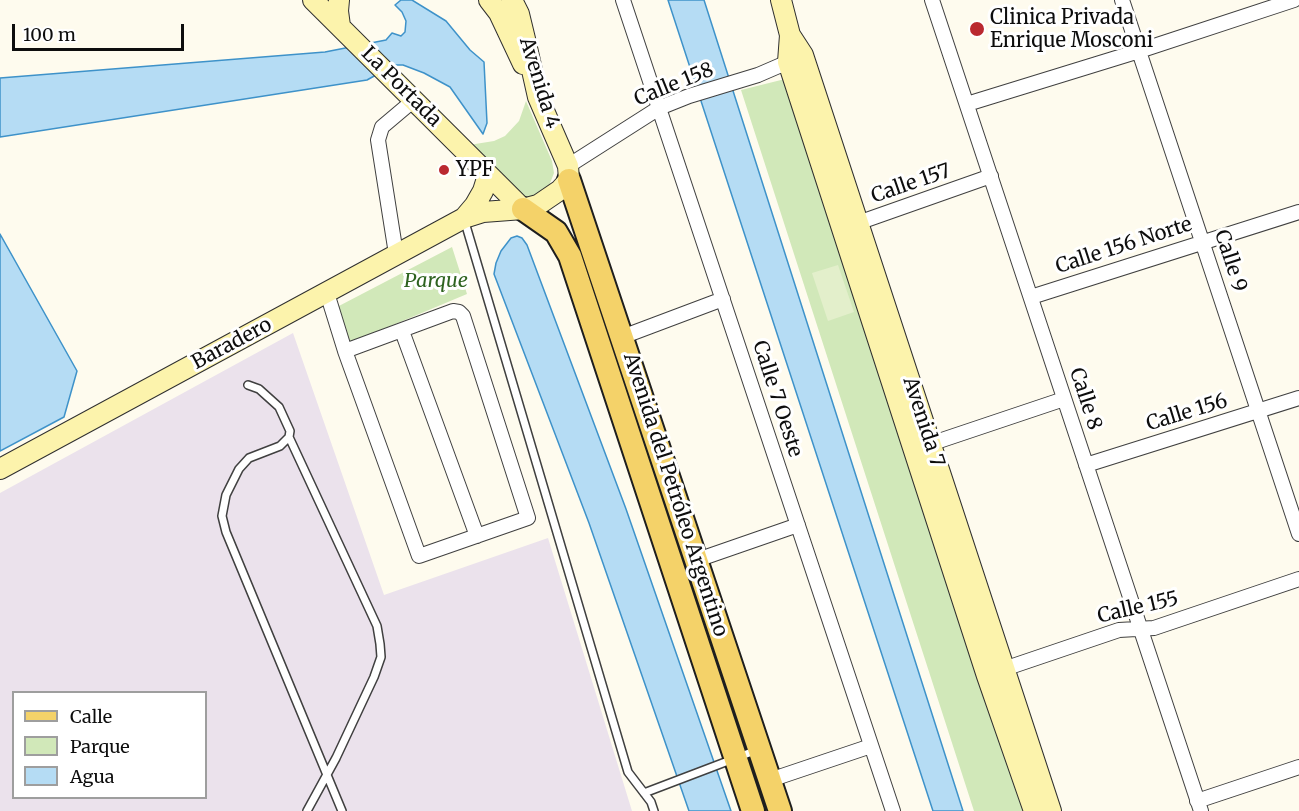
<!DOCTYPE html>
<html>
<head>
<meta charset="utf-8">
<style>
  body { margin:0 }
  #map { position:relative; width:1299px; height:811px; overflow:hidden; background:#fefbee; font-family:Merriweather,serif }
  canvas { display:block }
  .legend { position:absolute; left:12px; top:691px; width:195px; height:108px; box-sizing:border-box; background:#fff; border:2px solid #9e9e9e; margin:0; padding:8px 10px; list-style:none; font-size:18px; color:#0d0d0d }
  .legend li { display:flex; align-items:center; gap:12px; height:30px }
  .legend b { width:30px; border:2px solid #9e9e9e }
  .scale { position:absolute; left:12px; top:24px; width:172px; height:27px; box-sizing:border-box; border:3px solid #0d0d0d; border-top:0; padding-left:8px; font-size:18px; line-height:21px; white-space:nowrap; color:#0d0d0d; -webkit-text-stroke:4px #fff; paint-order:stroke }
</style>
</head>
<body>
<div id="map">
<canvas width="1299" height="811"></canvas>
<ul class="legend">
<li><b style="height:8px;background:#f4d269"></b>Calle</li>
<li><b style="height:16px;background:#d1e8b9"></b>Parque</li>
<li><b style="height:16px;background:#b5dcf4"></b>Agua</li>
</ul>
<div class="scale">100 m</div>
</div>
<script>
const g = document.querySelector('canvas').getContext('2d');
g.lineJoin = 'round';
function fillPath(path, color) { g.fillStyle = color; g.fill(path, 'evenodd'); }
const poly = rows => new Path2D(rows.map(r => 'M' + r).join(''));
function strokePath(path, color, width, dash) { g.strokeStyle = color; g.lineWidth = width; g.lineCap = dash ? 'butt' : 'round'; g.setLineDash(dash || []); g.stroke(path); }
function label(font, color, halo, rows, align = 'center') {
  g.font = font + ' Merriweather,serif'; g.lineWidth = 6; g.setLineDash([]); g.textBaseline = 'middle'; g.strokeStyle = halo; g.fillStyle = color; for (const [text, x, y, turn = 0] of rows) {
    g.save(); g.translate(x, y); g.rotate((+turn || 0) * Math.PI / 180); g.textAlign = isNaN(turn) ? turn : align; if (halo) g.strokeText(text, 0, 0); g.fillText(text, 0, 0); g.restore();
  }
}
const industrial = poly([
  [293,333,384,595,548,538,632,811,0,811,0,493],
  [14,692,206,692,206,798,14,798]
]);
const green = poly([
  [789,78,1029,811,974,811,741,90],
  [526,101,552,161,554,173,549,186,538,196,524,199,469,145,494,141,505,136,519,121],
  [452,247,467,294,350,343,337,307]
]);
const pitch = poly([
  [838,265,854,312,828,321,812,273]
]);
const water = poly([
  [401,0,412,0,446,21,470,50,484,62,487,123,483,134,450,87,424,73,403,65,394,65,367,80,0,137,0,78,325,52,386,40,392,33,401,36,405,32,406,21,402,12,395,5,401,0],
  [668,0,704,0,963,811,933,811,668,0],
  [0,234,77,371,64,417,0,451,0,234],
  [517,236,522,238,527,245,626,509,731,811,689,811,589,523,494,274,496,263,501,251,511,238,517,236]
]);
const lane = poly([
  [464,219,628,772,651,802,654,811],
  [248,385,259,389,279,407,290,431,289,437,377,626,380,644,381,657,374,677,336,758,307,811],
  [289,437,280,446,249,458,239,469,226,495,222,516,226,532,342,811],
  [644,793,757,750]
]);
const street = poly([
  [623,0,893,811],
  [932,0,1201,811],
  [1122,0,1299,534],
  [967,104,1139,51,1294,0],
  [568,166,659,108,689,96,758,75,795,59],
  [852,225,991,176],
  [396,254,378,140,382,127,414,100],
  [327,293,345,351,419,556,528,518,463,316,459,312,453,311,345,351],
  [1031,297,1299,212],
  [402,331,477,536],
  [622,337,723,299],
  [924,446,1064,399],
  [1086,465,1299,398],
  [697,560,798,525],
  [998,671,1119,630,1154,628,1299,579],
  [770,780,871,746],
  [1197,801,1299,767]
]);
const secondary = poly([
  [313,0,523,209],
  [339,0,338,11,340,26],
  [489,0,499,13,523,64],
  [781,0,790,35,803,55,1051,811],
  [790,35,788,62,987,676,1034,811],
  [464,218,475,205,483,191,488,175],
  [0,469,464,218,483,212,523,209,538,205,560,190,569,180,568,166,538,97,525,39,519,14,512,0]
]);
const primary = poly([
  [569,180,780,811],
  [523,209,556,232,570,256,753,811]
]);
const markers = [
  [977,29,8,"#ba2930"],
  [444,170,6,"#ba2930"]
];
const poiNames = [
  ["Clinica Privada",990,18],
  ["Enrique Mosconi",990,41],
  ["YPF",456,170]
];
const streetNames = [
  ["Avenida 4",539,83,73],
  ["Calle 158",674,85,-22],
  ["La Portada",401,87,45],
  ["Calle 157",911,184,-19],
  ["Calle 156 Norte",1124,246,-18],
  ["Calle 9",1230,261,72],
  ["Baradero",232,344,-28],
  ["Calle 7 Oeste",777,399,72],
  ["Calle 8",1085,399,72],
  ["Calle 156",1187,413,-17],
  ["Avenida 7",923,422,72],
  ["Avenida del Petróleo Argentino",675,495,72],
  ["Calle 155",1138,608,-13]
];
const parkNames = [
  ["Parque",436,281]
];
fillPath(industrial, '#ebe2ec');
fillPath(green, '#d1e8b9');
fillPath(pitch, '#e3efcb');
fillPath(water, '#b5dcf4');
strokePath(water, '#3e92c9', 1.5);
strokePath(lane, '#404040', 10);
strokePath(street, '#404040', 16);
strokePath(secondary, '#2f2f2f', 22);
strokePath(primary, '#1e1e1e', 26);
strokePath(lane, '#fff', 7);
strokePath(street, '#fff', 14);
strokePath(secondary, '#fcf3ac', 20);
strokePath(primary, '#f4d269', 22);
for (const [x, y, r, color] of markers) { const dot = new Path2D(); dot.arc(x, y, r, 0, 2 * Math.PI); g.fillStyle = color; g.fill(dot); strokePath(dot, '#fff', 2); }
label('20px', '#0d0d0d', '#fff', poiNames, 'left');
label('20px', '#0d0d0d', '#fff', streetNames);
label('italic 20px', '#2e6320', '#fff', parkNames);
</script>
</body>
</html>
